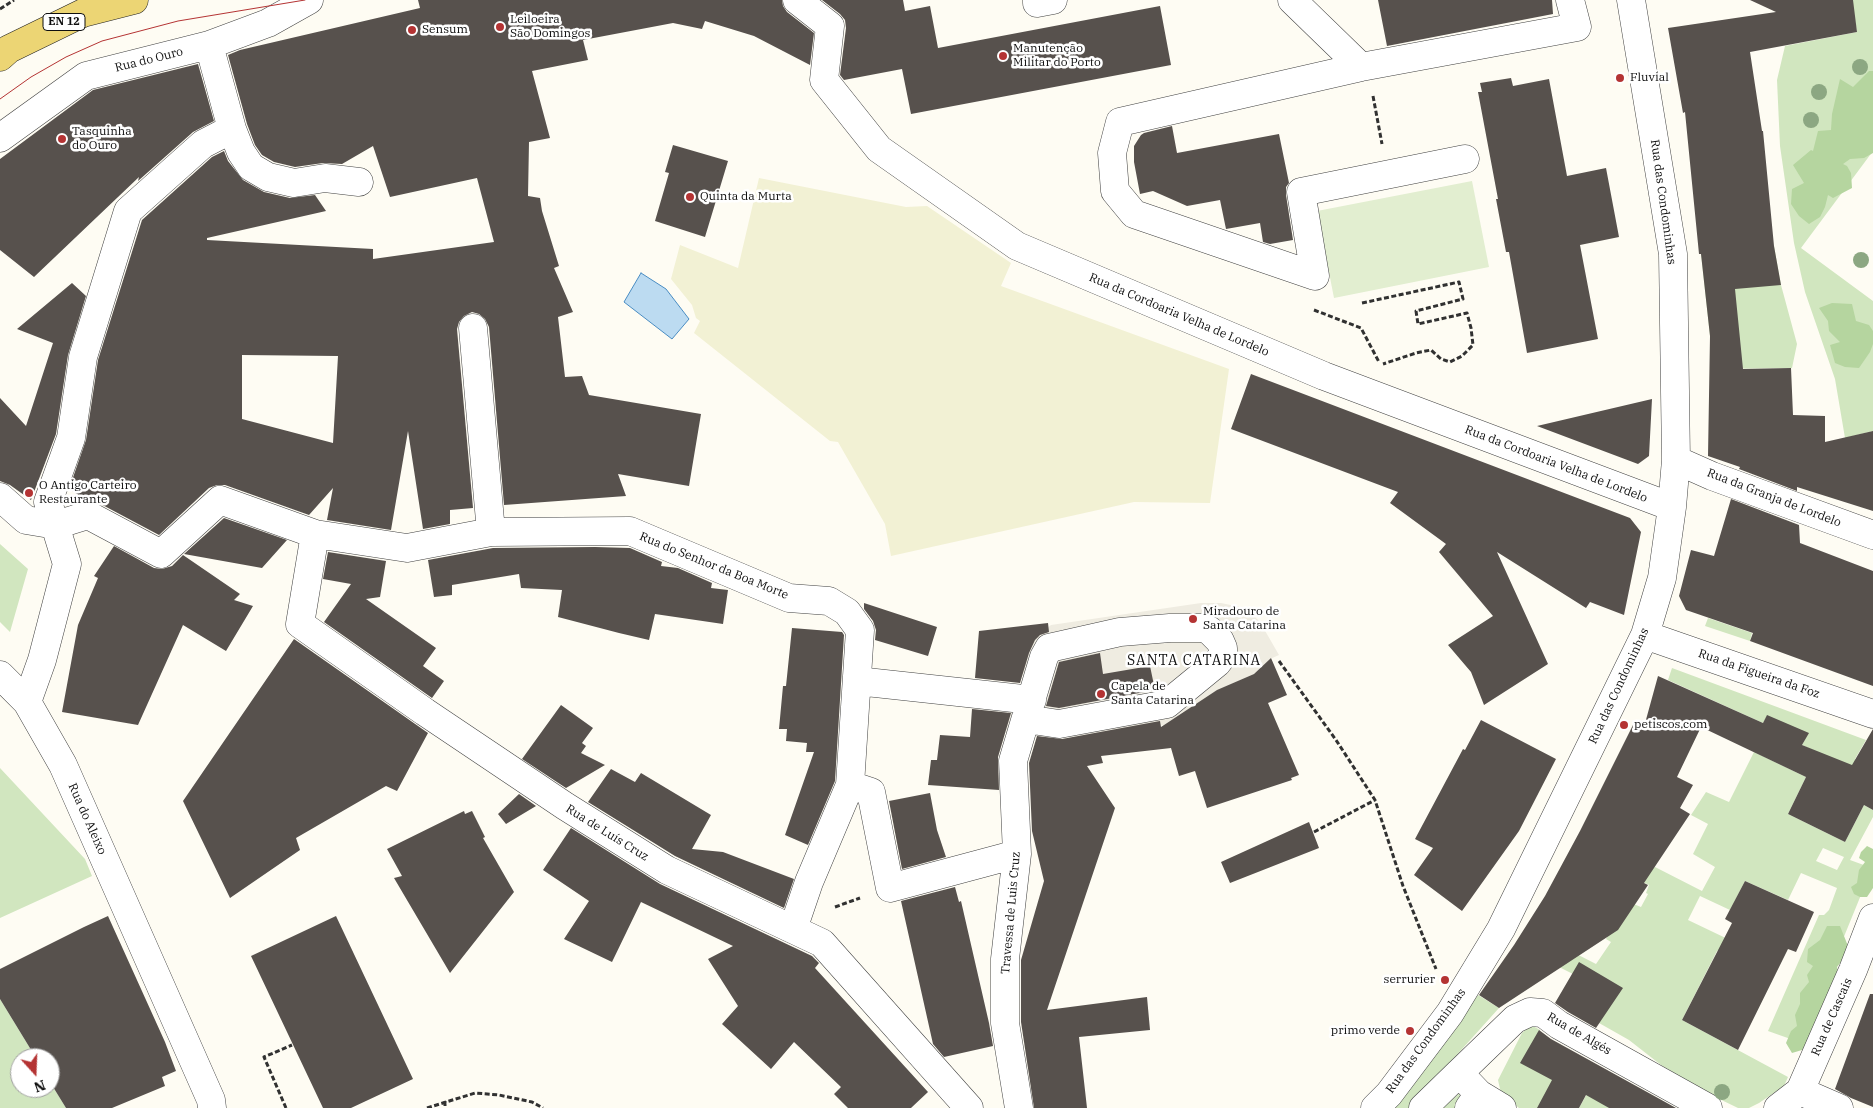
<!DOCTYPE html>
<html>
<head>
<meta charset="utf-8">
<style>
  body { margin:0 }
  #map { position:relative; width:1873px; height:1108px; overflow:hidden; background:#fefcf3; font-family:"IBM Plex Serif",serif }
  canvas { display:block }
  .north { position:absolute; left:10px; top:1048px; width:50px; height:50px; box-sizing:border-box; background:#fff; border:1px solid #9f9f9f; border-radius:50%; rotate:160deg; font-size:14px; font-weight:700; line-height:20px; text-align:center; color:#0f0f0f }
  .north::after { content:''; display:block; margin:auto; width:18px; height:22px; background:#b43333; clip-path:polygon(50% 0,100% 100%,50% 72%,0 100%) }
</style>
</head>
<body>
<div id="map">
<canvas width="1873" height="1108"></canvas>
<div class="north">N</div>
</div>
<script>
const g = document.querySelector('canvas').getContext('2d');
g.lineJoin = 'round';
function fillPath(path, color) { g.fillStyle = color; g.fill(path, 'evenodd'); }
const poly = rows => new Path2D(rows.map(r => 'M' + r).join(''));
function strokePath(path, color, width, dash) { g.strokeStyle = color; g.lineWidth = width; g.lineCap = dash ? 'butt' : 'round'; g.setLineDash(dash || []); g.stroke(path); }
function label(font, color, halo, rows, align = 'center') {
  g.font = font + ' "IBM Plex Serif",serif'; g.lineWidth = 5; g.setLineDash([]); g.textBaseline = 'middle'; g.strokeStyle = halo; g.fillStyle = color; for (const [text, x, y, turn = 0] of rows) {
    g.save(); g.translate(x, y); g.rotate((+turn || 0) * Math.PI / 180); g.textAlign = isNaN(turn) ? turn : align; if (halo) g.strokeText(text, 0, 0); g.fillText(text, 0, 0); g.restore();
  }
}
const farmland = poly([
  [759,178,906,207,927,206,1011,263,1001,286,1229,369,1210,503,1134,502,891,556,885,524,838,442,830,441,694,333,700,321,696,318,692,305,671,279,680,245,738,268]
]);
const green = poly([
  [1828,0,1873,0,1873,151,1801,248,1873,301,1873,431,1845,438,1835,379,1805,292,1794,243,1780,146,1777,80,1785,46,1857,32,1854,14],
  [1774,246,1781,285,1797,344,1792,368,1710,369,1710,336,1701,254],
  [0,544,28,569,10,632,0,622],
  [1708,618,1752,633,1750,641,1705,626],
  [1672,668,1866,740,1855,759,1873,770,1843,764,1802,745,1808,734,1767,716,1763,723,1668,680],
  [1754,752,1806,777,1788,814,1845,842,1864,805,1873,810,1873,817,1850,860,1872,868,1805,1032,1799,1042,1768,1031,1819,915,1824,915,1829,910,1837,888,1801,873,1788,900,1745,881,1730,910,1700,896,1688,920,1734,942,1717,951,1682,1020,1788,1077,1784,1086,1759,1103,1749,1108,1738,1108,1707,1093,1661,1065,1629,1040,1599,1023,1587,981,1545,960,1555,943,1596,964,1611,942,1606,939,1626,901,1641,907,1648,894,1646,893,1649,885,1637,879,1655,867,1702,891,1715,867,1693,854,1708,824,1691,815,1706,792,1729,802],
  [1823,848,1844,857,1837,870,1816,861],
  [0,768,85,859,92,876,0,918],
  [1478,995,1499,1008,1409,1108,1394,1108],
  [0,999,36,1058,20,1058,20,1088,50,1088,50,1082,66,1108,0,1108],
  [1533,1026,1540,1030,1538,1032,1552,1080,1574,1108,1519,1108,1501,1093,1498,1080,1522,1033,1526,1029],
  [1588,1092,1609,1108,1579,1108],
  [1460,1093,1464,1101,1461,1108,1442,1108]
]);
const forest = poly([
  [1869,71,1873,71,1873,153,1864,158,1850,159,1843,164,1847,166,1851,173,1852,188,1833,198,1828,195,1825,207,1820,217,1809,224,1799,216,1791,204,1792,189,1804,183,1793,165,1811,150,1813,151,1818,131,1831,130,1832,114,1840,79,1853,87],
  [1832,303,1852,304,1856,321,1869,325,1873,331,1873,344,1870,352,1859,368,1845,367,1835,363,1830,345,1840,342,1829,331,1828,321,1819,308],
  [1867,846,1873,849,1873,888,1867,897,1860,897,1854,894,1851,887,1857,883,1859,870,1865,862,1859,858,1861,852],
  [1827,926,1840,926,1850,951,1837,967,1840,979,1812,1047,1792,1053,1786,1043,1791,1031,1797,1026,1795,1015,1800,1004,1800,993,1809,982,1807,975,1813,966,1807,962,1808,949,1820,940]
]);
const pitch = poly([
  [1472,181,1489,267,1334,298,1317,211]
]);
const plaza = poly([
  [1201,603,1221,603,1240,607,1251,613,1260,622,1279,655,1270,659,1254,674,1214,692,1164,725,1072,737,1006,735,1009,700,1021,691,1027,644,1051,625]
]);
const water = poly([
  [641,273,666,289,689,319,672,339,624,302,641,273]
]);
const building = poly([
  [418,0,782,0,783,6,787,12,814,33,810,65,754,36,705,21,702,29,673,23,583,40,588,60,532,71,550,138,529,142,528,196,540,198,542,211,559,266,554,268,573,312,558,317,565,377,582,376,589,395,701,414,689,486,618,474,626,496,504,505,489,327,485,319,479,314,472,312,464,316,459,322,457,329,473,508,450,510,450,524,423,529,408,431,391,530,327,520,333,488,309,515,225,485,217,485,209,488,159,535,95,501,87,500,69,489,86,440,98,360,142,220,212,157,224,151,228,161,243,180,264,192,290,198,315,195,326,211,207,238,207,240,373,249,373,259,494,242,477,178,390,197,373,146,342,164,323,163,295,167,274,162,262,155,255,145,247,124,228,55,240,50,420,8],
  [242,355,338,356,333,443,242,419],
  [822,0,903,0,905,11,930,6,938,48,1160,6,1171,65,911,114,902,69,844,80,840,75,846,28,845,20,840,14],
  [1378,0,1552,0,1553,14,1387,46],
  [1750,0,1853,0,1857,32,1750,52,1762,131,1763,131,1774,246,1781,285,1735,289,1743,369,1791,368,1793,415,1825,416,1825,442,1873,431,1873,511,1797,487,1797,491,1739,469,1740,467,1708,456,1710,336,1701,254,1699,254,1685,112,1683,113,1668,28,1776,12],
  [198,64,214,121,193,132,138,181,139,177,34,277,0,250,0,159,93,90],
  [1511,78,1513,86,1549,79,1567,176,1606,168,1619,237,1580,245,1598,339,1527,353,1509,252,1506,252,1496,199,1498,199,1478,92,1482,92,1480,83],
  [1172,126,1177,153,1279,134,1289,183,1286,187,1286,195,1293,240,1270,244,1263,242,1260,223,1226,229,1220,200,1187,206,1153,191,1140,194,1134,162,1134,146,1141,135,1144,133],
  [673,145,728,161,705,237,655,221,669,173,665,172],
  [72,283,86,296,68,355,56,434,31,500,10,485,0,481,0,398,26,426,53,343,17,329],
  [1251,374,1630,518,1641,532,1624,615,1590,602,1586,608,1497,552,1548,664,1484,705,1471,672,1448,645,1493,616,1439,552,1446,544,1390,503,1398,492,1231,429],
  [1652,399,1649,456,1638,464,1537,426],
  [1731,499,1799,525,1800,543,1873,571,1873,686,1750,641,1753,633,1686,610,1679,596,1691,550,1714,556],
  [224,518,287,540,262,568,184,554],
  [114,546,154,568,162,569,172,566,183,555,240,594,234,600,253,606,226,651,183,625,138,725,62,712,78,625,98,578,94,576],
  [595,547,630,548,662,562,661,566,678,568,712,583,711,588,728,590,723,624,655,614,649,640,619,633,558,617,562,590,521,588,519,574,452,585,452,595,434,597,428,560,493,548],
  [328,552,386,561,380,597,366,599,436,648,423,666,444,681,432,698,324,622,351,584,323,579],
  [864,603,937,627,928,656,875,640,876,630,873,621,864,609],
  [1048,623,1049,632,1040,635,1035,640,1029,653,1020,683,975,678,979,631],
  [792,628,842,632,844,635,835,781,808,845,785,835,814,752,806,752,807,743,786,741,787,729,779,729,783,686,786,686],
  [294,639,428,733,397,791,386,786,296,838,300,850,230,898,183,801],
  [1100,653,1103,674,1150,666,1155,690,1059,708,1046,706,1059,662],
  [1271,658,1287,695,1268,703,1299,775,1291,778,1292,780,1207,808,1195,771,1179,776,1171,748,1101,756,1103,763,1087,766,1115,808,1047,1010,1147,997,1150,1030,1079,1037,1087,1108,1034,1108,1021,1022,1021,960,1044,881,1032,831,1029,763,1037,736,1062,739,1160,721,1161,727,1217,690,1254,674],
  [1658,676,1763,723,1767,715,1809,733,1802,745,1852,765,1873,729,1873,810,1864,805,1845,842,1788,814,1806,777,1701,727,1677,777,1693,785,1680,808,1690,814,1644,883,1648,885,1618,930,1499,1008,1479,995,1514,945,1545,896,1580,831,1633,725,1644,727],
  [561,705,593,728,582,743,586,746,581,753,605,765,566,788,522,759],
  [972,709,1011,713,998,757,999,790,928,785,931,760,937,760,940,735,970,737],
  [1481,720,1556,759,1519,831,1462,911,1414,875,1433,848,1415,839,1463,749,1465,750],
  [611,769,635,782,641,773,711,815,692,849,723,852,794,879,784,908,675,856,588,802],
  [930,793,937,830,946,857,902,869,889,801],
  [519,794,536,806,506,824,498,814],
  [464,811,465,814,472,811,485,837,483,838,514,892,450,973,394,878,402,876,387,849],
  [1309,822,1319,848,1230,883,1221,862],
  [571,828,660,884,812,956,819,963,815,968,928,1092,911,1108,848,1108,834,1094,841,1087,794,1042,771,1069,722,1024,738,1006,708,959,733,946,641,902,612,962,564,939,589,901,543,870],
  [1745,881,1814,912,1796,952,1788,949,1738,1050,1682,1020,1732,923,1725,919],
  [955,887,959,902,961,901,989,1023,993,1046,944,1057,933,1044,901,901],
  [108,916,165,1042,176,1071,162,1077,165,1086,112,1108,66,1108,50,1082,50,1058,36,1058,0,999,0,969,84,927],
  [336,916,413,1079,351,1108,323,1108,251,956],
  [1579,962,1623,988,1596,1028,1568,1012,1555,1003],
  [1870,994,1873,994,1873,1107,1851,1098,1835,1089],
  [1539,1030,1551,1039,1676,1108,1609,1108,1586,1095,1579,1108,1537,1108,1552,1080,1520,1063]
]);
const path = poly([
  [0,9,14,0],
  [1373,96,1382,144],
  [1362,303,1459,282,1463,299,1416,311,1418,324,1467,313,1471,328,1473,345,1462,356,1450,362,1441,359,1431,350,1416,353,1383,364],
  [1314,310,1361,328,1379,362],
  [1279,661,1336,740,1375,800,1403,886,1436,969],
  [1314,832,1375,800],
  [835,907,860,898],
  [445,1101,445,1108],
  [286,1108,264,1057,292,1045],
  [427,1108,475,1093,499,1095,532,1102,543,1108]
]);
const minor = poly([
  [797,0,830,26,824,80,879,149,1017,246,1324,376,1672,507],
  [1037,0,1037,3,1053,0],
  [1292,0,1361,67,1120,122,1112,153,1115,191,1134,214,1315,276,1301,192,1465,159],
  [209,45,232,129,241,152,251,167,268,177,294,183,325,178,359,182],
  [1361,67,1577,27,1570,0],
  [0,138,86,76,209,45,268,23,309,0],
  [473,328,491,532],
  [1676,460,1712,476,1873,535],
  [0,497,26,520,56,525,88,515,161,554,220,500,315,534,407,548,491,532,630,531,789,598,829,601,847,612,860,630,850,785,809,882,793,929],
  [315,534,300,624,425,712,565,806,667,870,822,943,969,1108],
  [1645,635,1873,714],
  [0,675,27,702,63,765,211,1100,212,1108],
  [857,681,1032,700],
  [27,702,42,660,67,564,48,502,71,438,83,357,128,211,203,144,232,129],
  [850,785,871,792,890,888,1017,854],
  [1459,1073,1515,1019,1530,1012,1543,1013,1559,1025,1708,1108],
  [1800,1091,1839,1108],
  [1479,1094,1502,1108],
  [1019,1108,1005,1023,1005,959,1017,854,1013,761,1044,657,1049,648,1120,632,1170,628,1202,628,1209,630,1220,641,1223,648,1223,655,1217,663,1167,704,1059,724,1026,719],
  [1375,1108,1389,1094,1450,1013,1501,929,1645,635,1662,578,1672,507,1676,460,1673,254,1631,0],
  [1423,1108,1459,1073,1479,1094,1469,1108],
  [1778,1108,1800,1091,1853,970,1873,918]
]);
const major = poly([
  [0,57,9,49,83,13,134,0]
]);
const tram = poly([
  [0,99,31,77,66,57,102,41,178,21,305,0]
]);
const trees = [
  [1860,67],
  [1819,92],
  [1811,120],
  [1861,260],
  [1722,1092]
];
const markers = [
  [500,27,5,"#b43333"],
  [412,30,5,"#b43333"],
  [1003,56,5,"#b43333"],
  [1620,78,5,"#b43333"],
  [62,139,5,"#b43333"],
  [690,197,5,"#b43333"],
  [29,493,5,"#b43333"],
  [1193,619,5,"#b43333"],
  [1101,694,5,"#b43333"],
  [1624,725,5,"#b43333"],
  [1445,980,5,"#b43333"],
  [1410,1031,5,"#b43333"]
];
const shields = [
  [64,22,42]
];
const shieldNames = [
  ["EN 12",64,22]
];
const poiNames = [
  ["Leiloeira",510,20],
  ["São Domingos",510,34],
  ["Sensum",422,30],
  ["Manutenção",1013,49],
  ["Militar do Porto",1013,63],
  ["Fluvial",1630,78],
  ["Tasquinha",72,132],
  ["do Ouro",72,146],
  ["Quinta da Murta",700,197],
  ["O Antigo Carteiro",39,486],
  ["Restaurante",39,500],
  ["Miradouro de",1203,612],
  ["Santa Catarina",1203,626],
  ["Capela de",1111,687],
  ["Santa Catarina",1111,701],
  ["petiscos.com",1634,725],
  ["serrurier",1435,980,"right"],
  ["primo verde",1400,1031,"right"]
];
const streetNames = [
  ["Rua do Ouro",149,60,-14],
  ["Rua das Condominhas",1663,202,82],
  ["Rua da Cordoaria Velha de Lordelo",1179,315,23],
  ["Rua da Cordoaria Velha de Lordelo",1556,464,21],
  ["Rua da Granja de Lordelo",1774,498,21],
  ["Rua do Senhor da Boa Morte",714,566,22],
  ["Rua da Figueira da Foz",1759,674,19],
  ["Rua das Condominhas",1619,686,-65],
  ["Rua do Aleixo",87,819,66],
  ["Rua de Luís Cruz",607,833,32],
  ["Travessa de Luis Cruz",1011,913,-85],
  ["Rua de Cascais",1832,1017,-66],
  ["Rua de Algés",1579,1034,30],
  ["Rua das Condominhas",1426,1041,-54]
];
const neighbourhoodNames = [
  ["SANTA CATARINA",1194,661]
];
fillPath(farmland, '#f2f1d4');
fillPath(green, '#d1e6bf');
fillPath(forest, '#b5d59f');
fillPath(pitch, '#e2eed0');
fillPath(plaza, '#efece1');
fillPath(water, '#bcdbf1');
strokePath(water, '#498cc2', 1);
fillPath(building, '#57514d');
strokePath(minor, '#424242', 29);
strokePath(major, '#202020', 29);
strokePath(path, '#313131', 3, [5, 2.5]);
strokePath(minor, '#fff', 28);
strokePath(major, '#ecd574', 28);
strokePath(tram, '#b43333', 1);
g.fillStyle = '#8ca782';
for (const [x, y] of trees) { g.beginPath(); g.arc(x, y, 8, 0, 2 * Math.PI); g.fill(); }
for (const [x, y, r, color] of markers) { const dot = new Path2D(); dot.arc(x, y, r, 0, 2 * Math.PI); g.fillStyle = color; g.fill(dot); strokePath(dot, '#fff', 2); }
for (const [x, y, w] of shields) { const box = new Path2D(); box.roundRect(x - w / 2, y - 8.5, w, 17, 4); g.fillStyle = '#fff'; g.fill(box); strokePath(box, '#0f0f0f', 1); }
label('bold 11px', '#0f0f0f', null, shieldNames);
label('12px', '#0f0f0f', '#fff', poiNames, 'left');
label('12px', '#0f0f0f', '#fff', streetNames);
g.letterSpacing = '1px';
label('14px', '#0f0f0f', '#fff', neighbourhoodNames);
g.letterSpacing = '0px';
</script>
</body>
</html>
